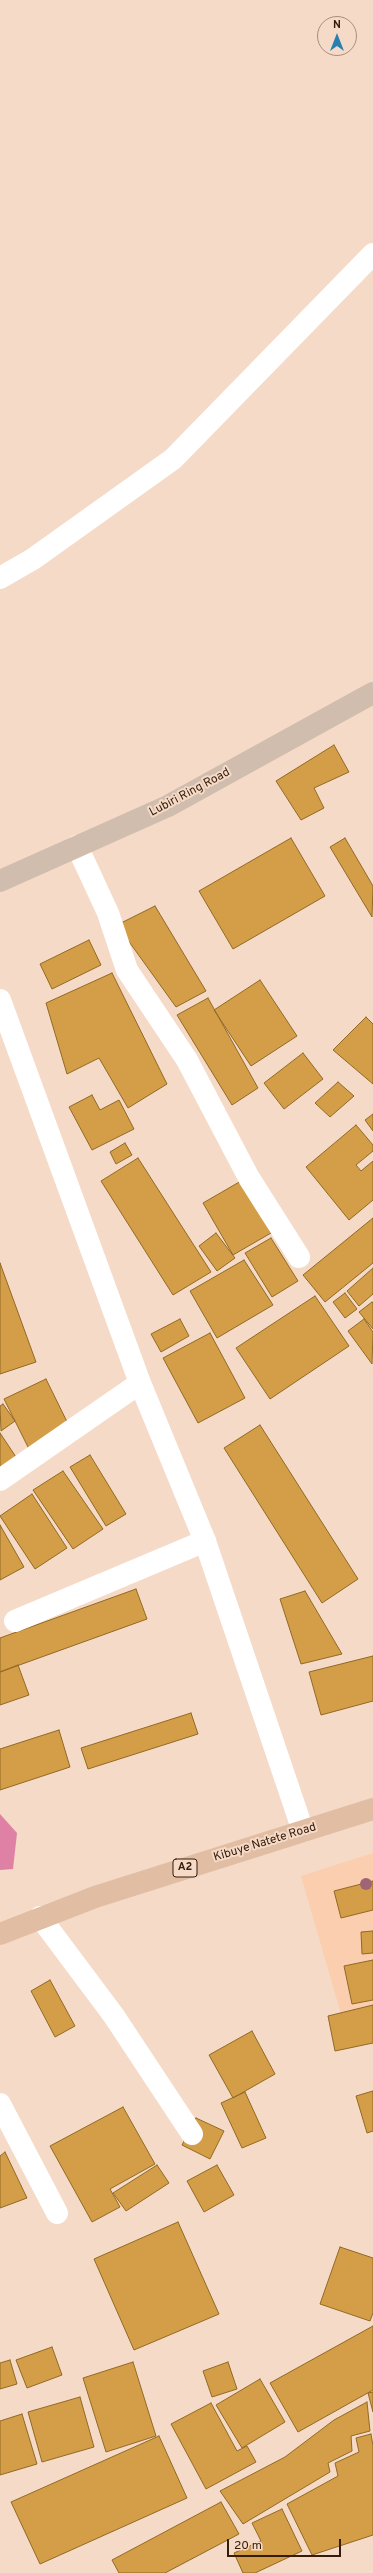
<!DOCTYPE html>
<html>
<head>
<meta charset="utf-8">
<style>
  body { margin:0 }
  #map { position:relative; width:373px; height:2573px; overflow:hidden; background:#f5dac7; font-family:Overpass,sans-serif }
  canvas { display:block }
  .north { position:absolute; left:317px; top:16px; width:40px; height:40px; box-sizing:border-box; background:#f5dac7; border:1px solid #a88e7b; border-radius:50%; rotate:0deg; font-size:11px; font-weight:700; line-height:16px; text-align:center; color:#341c08 }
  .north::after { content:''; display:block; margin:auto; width:14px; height:18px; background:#2980af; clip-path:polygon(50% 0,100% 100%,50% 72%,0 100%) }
  .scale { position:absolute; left:227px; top:2539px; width:114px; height:18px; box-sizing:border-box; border:2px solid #341c08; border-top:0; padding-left:5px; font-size:12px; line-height:14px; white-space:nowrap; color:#341c08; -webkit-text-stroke:3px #f5dac7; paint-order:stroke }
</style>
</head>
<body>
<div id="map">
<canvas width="373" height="2573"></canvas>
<div class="north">N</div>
<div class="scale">20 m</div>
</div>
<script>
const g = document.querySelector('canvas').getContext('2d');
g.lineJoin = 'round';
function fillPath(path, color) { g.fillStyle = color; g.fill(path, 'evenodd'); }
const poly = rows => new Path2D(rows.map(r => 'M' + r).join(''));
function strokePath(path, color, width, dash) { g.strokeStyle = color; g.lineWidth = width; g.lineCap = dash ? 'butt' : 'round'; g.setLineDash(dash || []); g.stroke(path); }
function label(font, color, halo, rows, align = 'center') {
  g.font = font + ' Overpass,sans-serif'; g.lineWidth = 4; g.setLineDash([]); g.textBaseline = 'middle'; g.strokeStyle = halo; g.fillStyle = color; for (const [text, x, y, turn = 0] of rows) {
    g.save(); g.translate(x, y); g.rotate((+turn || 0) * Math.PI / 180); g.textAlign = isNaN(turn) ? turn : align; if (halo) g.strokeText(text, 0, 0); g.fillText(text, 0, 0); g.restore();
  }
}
const built = poly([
  [373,1853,373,2026,345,2028,301,1876]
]);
const forest = poly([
  [0,1814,17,1833,13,1869,0,1870]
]);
const building = poly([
  [334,745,349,772,314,788,324,808,301,820,276,781,334,745],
  [291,838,325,896,233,949,199,891,291,838],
  [345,838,373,886,372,917,330,847,345,838],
  [155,906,206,991,176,1007,117,925,155,906],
  [89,940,101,965,52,989,40,964,89,940],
  [112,973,167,1084,128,1108,99,1058,67,1074,46,1003,112,973],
  [260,980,297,1036,251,1066,214,1010,260,980],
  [208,998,258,1088,232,1105,177,1015,208,998],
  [366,1017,373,1024,373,1084,333,1050,366,1017],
  [303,1053,323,1079,284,1109,264,1083,303,1053],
  [338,1082,354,1096,330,1117,315,1103,338,1082],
  [92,1095,100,1110,119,1100,134,1129,92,1150,69,1107,92,1095],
  [373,1114,373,1131,365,1120,373,1114],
  [356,1125,373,1145,373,1151,356,1165,361,1171,373,1161,373,1200,349,1220,306,1167,356,1125],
  [125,1143,132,1155,116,1164,110,1152,125,1143],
  [138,1158,211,1272,173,1295,101,1181,138,1158],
  [241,1181,271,1233,233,1255,203,1203,241,1181],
  [373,1218,373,1263,325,1302,303,1275,373,1218],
  [216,1233,235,1258,217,1271,199,1246,216,1233],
  [271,1238,298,1281,272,1297,245,1253,271,1238],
  [244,1260,273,1305,217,1338,190,1291,244,1260],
  [0,1263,36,1362,0,1374,0,1263],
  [373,1268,373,1294,359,1306,347,1291,373,1268],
  [345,1293,357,1309,345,1318,333,1302,345,1293],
  [315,1296,349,1346,270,1399,236,1348,315,1296],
  [372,1302,373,1303,373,1329,359,1312,372,1302],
  [180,1319,189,1336,161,1352,151,1334,180,1319],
  [364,1319,373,1332,372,1364,348,1331,364,1319],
  [210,1333,245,1398,198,1423,163,1358,210,1333],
  [46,1379,76,1440,35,1461,4,1399,46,1379],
  [3,1404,15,1421,1,1431,0,1406,3,1404],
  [260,1425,358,1579,322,1603,224,1448,260,1425],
  [0,1433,18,1460,0,1472,0,1433],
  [90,1455,126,1514,106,1526,70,1467,90,1455],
  [63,1471,103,1529,73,1549,33,1490,63,1471],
  [32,1494,67,1548,35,1569,0,1516,32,1494],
  [0,1525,24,1567,0,1580,0,1525],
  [136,1589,147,1619,0,1672,0,1638,136,1589],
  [305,1591,342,1654,301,1664,280,1599,305,1591],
  [373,1656,373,1701,321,1715,309,1672,373,1656],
  [18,1665,29,1695,0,1705,0,1672,18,1665],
  [191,1713,198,1734,88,1769,81,1748,191,1713],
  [59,1730,70,1767,0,1790,0,1749,59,1730],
  [373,1881,373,1910,341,1918,334,1891,373,1881],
  [373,1931,373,1953,362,1954,361,1932,373,1931],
  [373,1960,373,2000,352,2004,344,1966,373,1960],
  [50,1980,75,2026,55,2037,31,1991,50,1980],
  [373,2005,373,2043,335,2051,328,2016,373,2005],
  [252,2031,275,2074,233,2098,209,2055,252,2031],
  [373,2091,373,2131,367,2133,356,2096,373,2091],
  [245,2092,266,2138,242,2148,221,2103,245,2092],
  [123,2107,155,2164,110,2189,120,2207,92,2222,50,2146,123,2107],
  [196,2118,224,2131,210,2159,182,2145,196,2118],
  [5,2152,27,2198,0,2208,0,2156,5,2152],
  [157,2165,169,2183,126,2211,113,2193,157,2165],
  [217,2165,234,2195,204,2212,187,2181,217,2165],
  [178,2222,219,2314,134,2350,94,2259,178,2222],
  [340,2247,373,2258,373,2313,370,2321,320,2304,340,2247],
  [373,2326,373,2390,298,2432,270,2383,373,2326],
  [52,2347,62,2375,27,2388,16,2360,52,2347],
  [10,2360,17,2384,0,2389,0,2363,10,2360],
  [133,2362,156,2436,106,2452,83,2378,133,2362],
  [228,2362,237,2389,212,2397,203,2371,228,2362],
  [260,2379,285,2422,242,2448,216,2405,260,2379],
  [373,2392,373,2412,368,2393,373,2392],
  [80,2397,94,2447,42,2462,28,2412,80,2397],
  [367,2402,370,2431,351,2436,352,2451,328,2463,330,2472,243,2524,220,2491,285,2457,334,2420,367,2402],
  [211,2403,237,2451,247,2446,256,2462,206,2489,171,2424,211,2403],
  [22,2414,37,2464,0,2475,0,2421,22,2414],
  [371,2434,373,2446,373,2535,312,2555,287,2504,338,2476,335,2463,359,2452,356,2438,371,2434],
  [159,2436,187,2498,40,2564,11,2502,159,2436],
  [221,2502,239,2534,165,2573,119,2573,112,2560,221,2502],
  [282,2509,302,2551,255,2573,243,2573,234,2553,261,2541,252,2523,282,2509]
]);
const lane = poly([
  [0,578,33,559,173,459,373,254],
  [15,1621,205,1541],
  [40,1917,114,2016,192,2134],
  [0,2104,57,2213]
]);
const street = poly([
  [77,846,108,913,127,970,187,1060,249,1178,299,1257],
  [0,1000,140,1383,205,1541,303,1831],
  [0,1480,140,1383]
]);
const secondary = poly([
  [0,881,168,806,373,693]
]);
const primary = poly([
  [0,1934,95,1897,373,1809]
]);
const trees = [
  [366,1884]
];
const shields = [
  [185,1868,24]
];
const shieldNames = [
  ["A2",185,1868]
];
const streetNames = [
  ["Lubiri Ring Road",190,793,-28],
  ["Kibuye Natete Road",265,1843,-17]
];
fillPath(built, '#faceaf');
fillPath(forest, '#de81a4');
fillPath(building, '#d39e47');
strokePath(building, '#916924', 1);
strokePath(lane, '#fff', 22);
strokePath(street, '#fff', 22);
strokePath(secondary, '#d1bdae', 22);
strokePath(primary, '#e0bda3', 22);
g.fillStyle = '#a06574';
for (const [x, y] of trees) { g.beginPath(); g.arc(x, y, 6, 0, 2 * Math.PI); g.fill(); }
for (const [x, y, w] of shields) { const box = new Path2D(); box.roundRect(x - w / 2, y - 9, w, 18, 3); g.fillStyle = '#f5dac7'; g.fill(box); strokePath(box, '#341c08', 1); }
label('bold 11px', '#341c08', null, shieldNames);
label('12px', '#341c08', '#f5dac7', streetNames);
</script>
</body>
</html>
